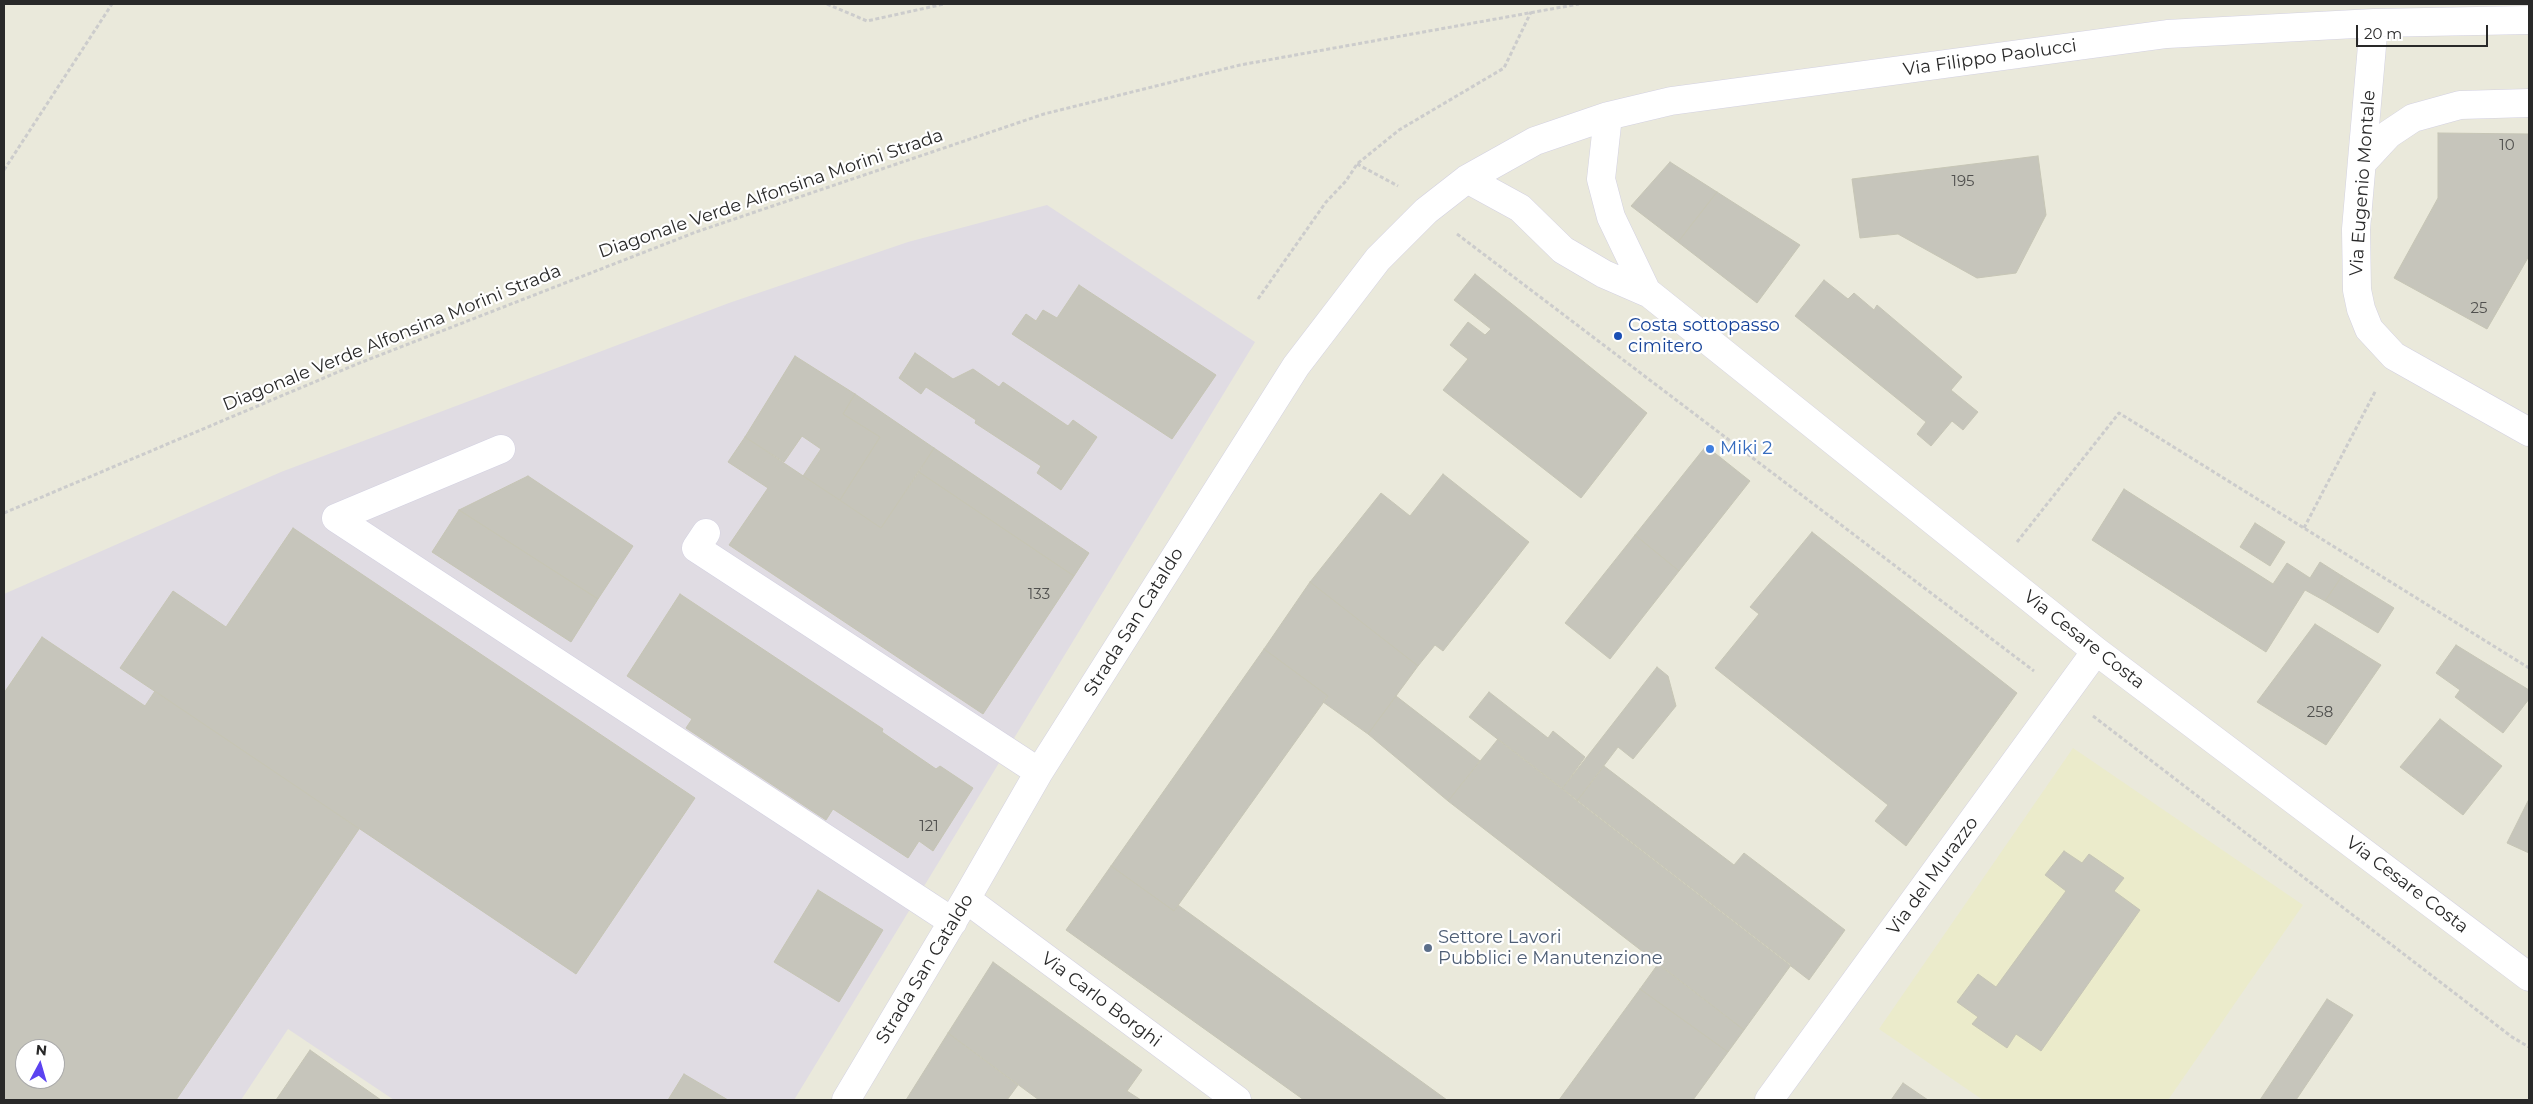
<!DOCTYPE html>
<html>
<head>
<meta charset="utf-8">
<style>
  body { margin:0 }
  #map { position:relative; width:2533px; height:1104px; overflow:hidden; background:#eae9db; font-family:Montserrat,sans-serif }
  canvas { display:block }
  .frame { position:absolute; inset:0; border:5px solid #292929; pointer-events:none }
  .north { position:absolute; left:15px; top:1039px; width:50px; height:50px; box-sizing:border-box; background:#fff; border:1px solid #a9a9a9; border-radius:50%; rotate:6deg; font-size:14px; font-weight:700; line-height:20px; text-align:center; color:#292929 }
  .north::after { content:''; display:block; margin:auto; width:18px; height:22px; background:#5c43f0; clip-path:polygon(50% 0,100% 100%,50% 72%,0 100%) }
  .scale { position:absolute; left:2356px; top:25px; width:132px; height:22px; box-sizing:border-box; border:2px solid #292929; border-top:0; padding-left:6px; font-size:15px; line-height:18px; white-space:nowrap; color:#292929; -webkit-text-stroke:4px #fff; paint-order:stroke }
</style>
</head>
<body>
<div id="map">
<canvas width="2533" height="1104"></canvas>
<div class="frame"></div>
<div class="north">N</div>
<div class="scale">20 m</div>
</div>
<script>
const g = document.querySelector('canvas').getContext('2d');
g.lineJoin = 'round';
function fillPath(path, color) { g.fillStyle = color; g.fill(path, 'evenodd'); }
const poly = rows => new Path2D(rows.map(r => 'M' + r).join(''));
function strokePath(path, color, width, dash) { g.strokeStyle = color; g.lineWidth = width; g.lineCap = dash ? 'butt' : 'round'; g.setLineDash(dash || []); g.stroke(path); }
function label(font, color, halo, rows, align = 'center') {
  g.font = font + ' Montserrat,sans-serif'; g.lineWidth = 4.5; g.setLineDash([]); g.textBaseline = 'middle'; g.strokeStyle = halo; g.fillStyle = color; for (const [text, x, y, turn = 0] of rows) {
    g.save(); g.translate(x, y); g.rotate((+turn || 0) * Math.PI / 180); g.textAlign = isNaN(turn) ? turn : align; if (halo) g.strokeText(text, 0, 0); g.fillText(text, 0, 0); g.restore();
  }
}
const industrial = poly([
  [1047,205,1255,342,794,1100,394,1100,288,1029,241,1100,4,1100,4,594,281,472,729,303,908,242],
  [25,1049,55,1049,55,1079,25,1079]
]);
const education = poly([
  [2073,748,2303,905,2168,1100,1983,1100,1879,1029]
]);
const building = poly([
  [2438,133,2529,134,2529,256,2487,329,2394,278,2438,198,2438,133],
  [2038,156,2046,215,2016,273,1977,278,1898,234,1860,238,1852,179,2038,156],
  [1670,162,1717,192,1678,242,1631,206,1670,162],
  [1717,192,1800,245,1757,303,1678,242,1717,192],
  [1475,274,1647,413,1581,498,1443,390,1468,359,1450,345,1468,322,1485,335,1491,329,1454,300,1475,274],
  [1824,280,1848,299,1854,293,1874,310,1877,305,1962,377,1951,390,1978,412,1963,430,1952,421,1931,446,1917,434,1926,422,1795,316,1824,280],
  [1079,285,1216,375,1172,439,1012,334,1026,314,1036,321,1043,310,1057,318,1079,285],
  [915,353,953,379,973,369,999,387,1003,382,1068,426,1073,420,1097,437,1061,490,1037,473,1041,466,975,423,976,420,926,387,921,394,899,378,915,353],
  [795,356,855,394,843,414,880,437,840,500,803,476,821,449,802,436,784,462,745,437,795,356],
  [855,394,934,448,881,528,840,500,880,437,843,414,855,394],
  [745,437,881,528,919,472,1074,576,983,714,729,545,768,488,728,462,745,437],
  [1706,446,1750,481,1679,571,1635,535,1706,446],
  [934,448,1089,553,1074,576,919,472,934,448],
  [1443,474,1529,542,1443,651,1435,645,1418,666,1310,582,1381,493,1410,516,1443,474],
  [528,476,633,546,598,599,459,510,528,476],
  [2124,489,2273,584,2287,563,2310,578,2320,562,2342,576,2325,601,2305,590,2266,652,2092,540,2124,489],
  [459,510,598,599,571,642,432,552,459,510],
  [2255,523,2285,542,2270,566,2240,547,2255,523],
  [293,528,695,798,576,974,120,668,173,591,226,627,293,528],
  [1812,532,2017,693,1906,846,1875,821,1888,805,1715,668,1759,614,1750,607,1812,532],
  [1635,535,1679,571,1610,659,1565,623,1635,535],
  [2342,576,2394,608,2378,633,2325,601,2342,576],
  [1310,582,1418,666,1368,734,1323,702,1328,696,1264,649,1310,582],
  [680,594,883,729,882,732,936,769,940,766,973,788,933,851,919,841,908,858,833,809,826,820,686,728,692,719,627,676,680,594],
  [2315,624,2381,665,2326,745,2257,702,2315,624],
  [42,637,145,706,155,691,359,829,176,1100,4,1100,4,693,42,637],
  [25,1049,55,1049,55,1079,25,1079,25,1049],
  [2456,645,2529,690,2529,699,2503,733,2455,697,2460,690,2436,673,2456,645],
  [1264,649,1328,696,1174,911,1111,866,1264,649],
  [1657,667,1668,676,1676,706,1633,759,1618,747,1577,801,1562,789,1657,667],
  [1489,692,1548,738,1553,731,1585,757,1562,789,1469,717,1489,692],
  [1396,696,1480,761,1448,801,1368,734,1396,696],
  [2440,719,2502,766,2463,815,2400,767,2440,719],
  [1498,739,1791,965,1744,1030,1448,801,1498,739],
  [1604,766,1734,865,1744,853,1845,930,1809,980,1577,801,1604,766],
  [2529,799,2529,853,2507,843,2529,799],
  [2064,851,2082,863,2089,854,2124,878,2114,891,2140,910,2041,1051,2016,1034,2007,1048,1972,1024,1978,1017,1957,1002,1978,974,1996,987,2066,891,2045,875,2064,851],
  [1111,866,1174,911,1178,905,1447,1100,1304,1100,1066,930,1111,866],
  [818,890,883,930,839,1002,774,962,818,890],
  [993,962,1142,1070,1127,1091,1141,1100,1039,1100,948,1033,993,962],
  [1658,964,1744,1030,1728,1052,1640,989,1658,964],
  [1640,989,1728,1052,1693,1100,1559,1100,1640,989],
  [2327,999,2353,1015,2296,1100,2260,1100,2327,999],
  [948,1033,1018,1085,1007,1100,906,1100,948,1033],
  [310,1050,381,1100,276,1100,310,1050],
  [684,1074,728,1100,668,1100,684,1074],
  [1903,1083,1928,1100,1891,1100,1903,1083]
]);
const path = poly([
  [827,4,867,21,944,4],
  [1357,164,1398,186],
  [4,170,112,4],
  [1457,234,2034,671],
  [1258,299,1326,202,1346,181,1357,164,1399,130,1504,68,1531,12],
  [4,513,357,364,696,232,1044,114,1240,65,1579,4],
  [2304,528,2376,390],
  [2017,542,2119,413,2529,668],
  [2093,716,2512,1037,2529,1047]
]);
const minor = poly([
  [2374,23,2356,229,2357,290,2361,309,2369,329,2394,356,2529,432],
  [1608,116,1601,179,1611,217,1647,292],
  [2363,162,2389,134,2413,118,2460,105,2529,103],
  [1467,179,1520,208,1563,250,1604,274,1650,294,2096,651,2529,977],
  [501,449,336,518,953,922],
  [706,533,696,548,1039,772],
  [966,899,1237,1100],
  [846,1100,966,899,1039,772,1296,366,1378,259,1426,211,1467,179,1535,141,1608,116,1671,101,2167,34,2374,23,2529,20],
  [1769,1100,2096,651]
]);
const markers = [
  [1618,336,5,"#1a4fb4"],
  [1710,449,5,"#3f7fe0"],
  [1428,948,5,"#5c6f8a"]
];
const numberNames = [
  ["10",2507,146],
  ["195",1963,182],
  ["25",2479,309],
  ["133",1039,595],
  ["258",2320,713],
  ["121",929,827]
];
const streetNames = [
  ["Via Filippo Paolucci",1990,58,-8],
  ["Via Eugenio Montale",2363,183,-86],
  ["Diagonale Verde Alfonsina Morini Strada",771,194,-19],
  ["Diagonale Verde Alfonsina Morini Strada",392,338,-22],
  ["Strada San Cataldo",1134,622,-58],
  ["Via Cesare Costa",2084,640,38],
  ["Via del Murazzo",1933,876,-54],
  ["Via Cesare Costa",2407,885,37],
  ["Strada San Cataldo",925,969,-59],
  ["Via Carlo Borghi",1101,1000,37]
];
const transitNames = [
  ["Costa sottopasso",1628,326],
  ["cimitero",1628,347]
];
const shopNames = [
  ["Miki 2",1720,449]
];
const serviceNames = [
  ["Settore Lavori",1438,938],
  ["Pubblici e Manutenzione",1438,959]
];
fillPath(industrial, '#e0dce3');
fillPath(education, '#ebebcb');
fillPath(building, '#c6c5bb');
strokePath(building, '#c6c5b5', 1);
strokePath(minor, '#d3d1e1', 29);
strokePath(path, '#ccc', 3, [4, 2.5]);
strokePath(minor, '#fff', 28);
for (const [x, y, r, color] of markers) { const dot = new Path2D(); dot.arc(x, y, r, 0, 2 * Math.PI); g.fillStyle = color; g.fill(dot); strokePath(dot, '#fff', 2); }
label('15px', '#50504e', null, numberNames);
label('18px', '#292929', '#fff', streetNames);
label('18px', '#164399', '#fff', transitNames, 'left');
label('18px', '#366cbe', '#fff', shopNames, 'left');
label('18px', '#4e5e75', '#fff', serviceNames, 'left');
</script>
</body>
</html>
